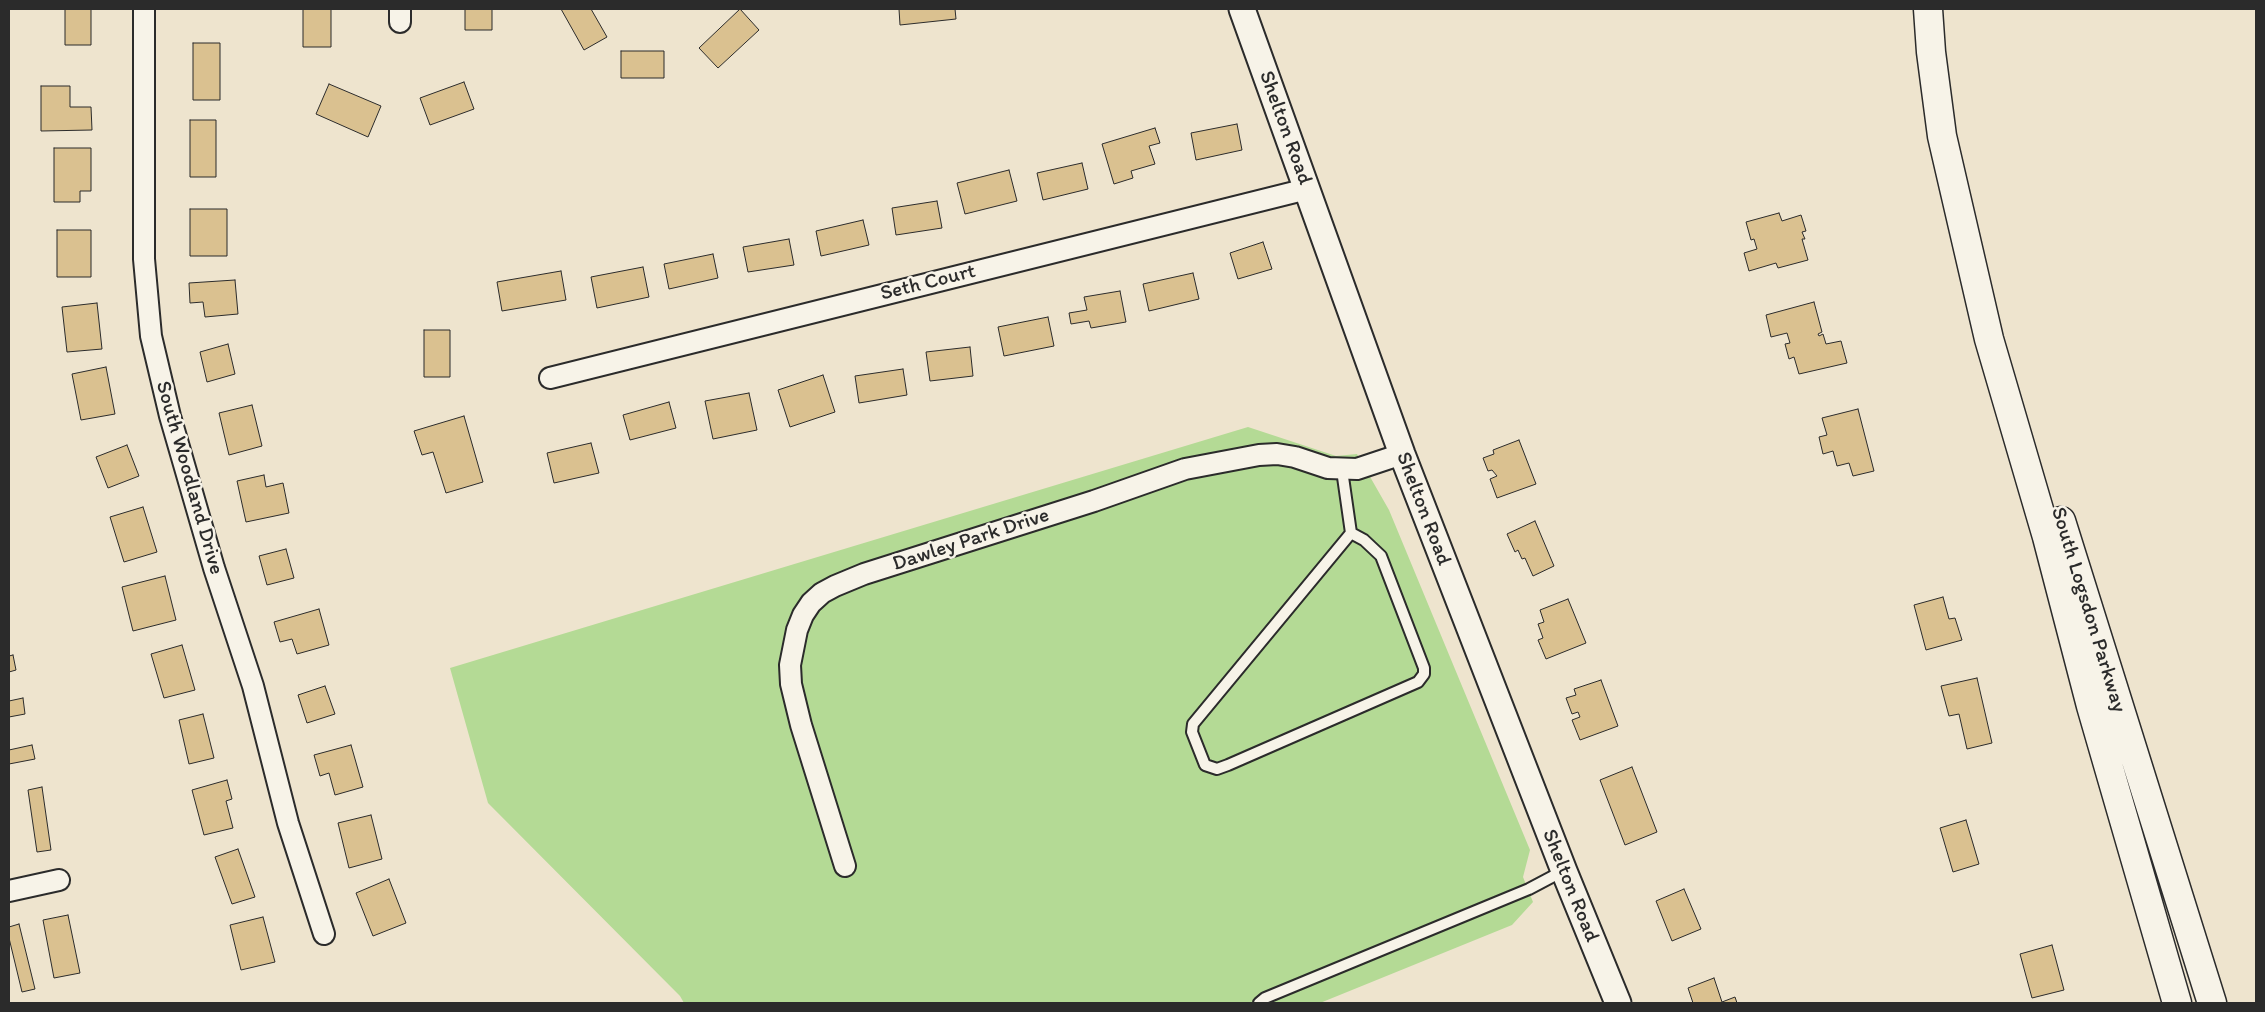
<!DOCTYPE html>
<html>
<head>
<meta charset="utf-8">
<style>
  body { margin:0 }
  #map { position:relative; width:2265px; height:1012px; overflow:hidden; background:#eee4ce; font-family:Itim,sans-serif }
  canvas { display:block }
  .frame { position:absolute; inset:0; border:10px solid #2b2b2b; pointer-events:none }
</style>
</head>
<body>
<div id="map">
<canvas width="2265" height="1012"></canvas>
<div class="frame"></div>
</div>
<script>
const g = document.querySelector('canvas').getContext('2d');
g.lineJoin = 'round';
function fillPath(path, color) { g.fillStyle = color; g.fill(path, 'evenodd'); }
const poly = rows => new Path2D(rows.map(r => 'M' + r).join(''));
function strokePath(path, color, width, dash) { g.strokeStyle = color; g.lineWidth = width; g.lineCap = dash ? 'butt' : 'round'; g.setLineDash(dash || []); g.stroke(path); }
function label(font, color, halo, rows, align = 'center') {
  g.font = font + ' Itim,sans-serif'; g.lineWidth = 5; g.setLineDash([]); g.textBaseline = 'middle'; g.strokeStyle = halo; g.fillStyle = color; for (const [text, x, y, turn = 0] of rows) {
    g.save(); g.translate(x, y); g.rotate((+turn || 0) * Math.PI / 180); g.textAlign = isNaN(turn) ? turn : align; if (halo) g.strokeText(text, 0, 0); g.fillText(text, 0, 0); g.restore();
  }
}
const green = poly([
  [1248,427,1336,456,1357,454,1389,510,1530,850,1523,877,1533,902,1512,925,1320,1003,684,1003,680,996,488,803,450,668]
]);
const building = poly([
  [65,9,91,9,91,45,65,45,65,9],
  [303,9,331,9,331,47,303,47,303,9],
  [465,9,492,9,492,30,465,30,465,9],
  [561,9,591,9,607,37,584,50,561,9],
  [740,9,759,30,718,68,699,48,740,9],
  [899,9,955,9,956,19,900,25,899,9],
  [193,43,220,43,220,100,193,100,193,43],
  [621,51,664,51,664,78,621,78,621,51],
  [464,82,474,109,430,125,420,98,464,82],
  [329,84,381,106,368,137,316,114,329,84],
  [41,86,70,86,70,107,91,107,92,130,41,131,41,86],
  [190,120,216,120,216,177,190,177,190,120],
  [1237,124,1242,150,1196,160,1191,133,1237,124],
  [1155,128,1160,143,1149,146,1155,164,1131,171,1133,178,1114,184,1102,144,1155,128],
  [54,148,91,148,91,191,80,191,80,202,54,202,54,148],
  [1082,163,1088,189,1043,200,1037,173,1082,163],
  [1009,170,1017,201,965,214,957,183,1009,170],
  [937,201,942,228,896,235,892,208,937,201],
  [190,209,227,209,227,256,190,256,190,209],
  [1779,213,1782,221,1801,215,1806,231,1802,232,1805,239,1802,239,1808,260,1778,268,1776,263,1749,271,1744,253,1757,249,1754,239,1751,240,1746,222,1779,213],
  [863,220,869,245,821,256,816,231,863,220],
  [57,230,91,230,91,277,57,277,57,230],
  [789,239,794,265,748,272,743,247,789,239],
  [1263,242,1272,269,1238,279,1230,253,1263,242],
  [713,254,718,278,669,289,664,264,713,254],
  [643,267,649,297,597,308,591,277,643,267],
  [561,271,566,300,502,311,497,282,561,271],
  [1193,273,1199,299,1149,311,1143,284,1193,273],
  [235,280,238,314,205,317,203,302,190,303,189,283,235,280],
  [1120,291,1126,322,1091,328,1089,321,1071,324,1069,313,1087,310,1084,297,1120,291],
  [1814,302,1822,332,1818,334,1819,336,1823,334,1826,344,1841,341,1847,363,1799,374,1794,357,1789,359,1785,344,1790,343,1787,333,1771,337,1766,315,1814,302],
  [97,303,102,349,67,352,62,307,97,303],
  [1048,317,1054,346,1004,356,998,327,1048,317],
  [424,330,450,330,450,377,424,377,424,330],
  [228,344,235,374,207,382,200,352,228,344],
  [970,347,973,376,930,381,926,352,970,347],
  [106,367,115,414,81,420,72,374,106,367],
  [903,369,907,395,859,403,855,376,903,369],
  [823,375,835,412,790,427,778,390,823,375],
  [749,393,757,430,713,439,705,401,749,393],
  [669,402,676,428,630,440,623,415,669,402],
  [252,405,262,446,229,455,219,413,252,405],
  [1858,409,1874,471,1853,476,1849,463,1837,466,1833,451,1823,454,1819,437,1827,435,1822,418,1858,409],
  [464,416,483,482,446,493,433,452,422,455,414,431,464,416],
  [1519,440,1536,484,1497,498,1490,479,1497,476,1492,470,1488,471,1483,458,1494,454,1493,450,1519,440],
  [591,443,599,473,554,483,547,453,591,443],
  [127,445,139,476,108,488,96,457,127,445],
  [264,475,266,487,283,483,289,513,246,522,237,481,264,475],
  [143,507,157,552,124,562,110,517,143,507],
  [1535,521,1554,566,1533,576,1525,558,1522,559,1518,550,1515,552,1507,534,1535,521],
  [286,549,294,578,267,585,259,556,286,549],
  [165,576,176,620,133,631,122,587,165,576],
  [1943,597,1949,619,1955,618,1962,640,1926,650,1914,605,1943,597],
  [1568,599,1586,643,1546,659,1538,640,1543,638,1538,624,1544,622,1540,610,1568,599],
  [319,609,329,645,297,654,292,639,280,642,274,622,319,609],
  [182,645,195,690,164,698,151,654,182,645],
  [13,655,16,670,9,672,9,656,13,655],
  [1977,678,1992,743,1967,749,1959,714,1949,716,1941,686,1977,678],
  [1601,680,1618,726,1580,740,1572,720,1580,717,1578,712,1572,714,1566,698,1576,695,1574,689,1601,680],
  [325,686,335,714,307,723,298,695,325,686],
  [23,698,25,714,9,717,9,701,23,698],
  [203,714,214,758,189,764,179,720,203,714],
  [32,745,35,759,9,764,9,750,32,745],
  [351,745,363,787,335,795,329,773,320,776,314,755,351,745],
  [1632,767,1657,832,1625,845,1600,780,1632,767],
  [227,780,232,799,226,801,233,828,204,835,192,790,227,780],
  [42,787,51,850,37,852,28,790,42,787],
  [371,815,382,859,349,868,338,823,371,815],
  [1966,820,1979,864,1953,872,1940,828,1966,820],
  [238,849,255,897,232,904,215,857,238,849],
  [389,879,406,923,373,936,356,893,389,879],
  [1684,889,1701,929,1672,941,1656,901,1684,889],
  [68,915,80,973,54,978,43,920,68,915],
  [263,917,275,962,241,970,230,925,263,917],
  [19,924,35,989,22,992,9,938,9,927,19,924],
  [2052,945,2064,990,2032,998,2020,954,2052,945],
  [1714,978,1722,1002,1735,997,1737,1003,1693,1003,1688,988,1714,978]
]);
const service = poly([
  [1342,470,1351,533,1364,540,1381,556,1424,668,1424,674,1418,682,1228,765,1217,769,1205,765,1192,732,1193,724,1351,533],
  [1259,1003,1265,998,1529,889,1563,871]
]);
const minor = poly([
  [144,9,144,259,151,336,170,416,214,568,253,686,288,823,324,934],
  [400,9,400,22],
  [550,378,1307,189],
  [845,866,801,725,791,684,790,665,797,630,803,615,811,603,822,593,835,586,864,574,1094,501,1185,469,1259,455,1277,454,1295,457,1328,468,1357,469,1402,454],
  [9,891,59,880]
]);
const tertiary = poly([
  [1242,9,1402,454,1564,871,1618,1003]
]);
const secondary = poly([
  [1928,9,1931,52,1942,136,1989,339,2047,537,2091,706,2177,1003],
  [2061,521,2212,1003]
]);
const streetNames = [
  ["Shelton Road",1285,128,70],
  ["Seth Court",928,283,-14],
  ["South Woodland Drive",189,478,74],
  ["Shelton Road",1423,509,69],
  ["Dawley Park Drive",971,540,-18],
  ["South Logsdon Parkway",2088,610,73],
  ["Shelton Road",1570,886,68]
];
fillPath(green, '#b4da95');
fillPath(building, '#dac190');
strokePath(building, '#2b2b2b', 1);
strokePath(service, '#2b2b2b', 14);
strokePath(minor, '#2b2b2b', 24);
strokePath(tertiary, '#2b2b2b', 29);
strokePath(secondary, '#2b2b2b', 31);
strokePath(service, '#f7f3e8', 10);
strokePath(minor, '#f7f3e8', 20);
strokePath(tertiary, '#f7f3e8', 25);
strokePath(secondary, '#f7f3e8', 28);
label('21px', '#2b2b2b', '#f7f3e8', streetNames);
</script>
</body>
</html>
